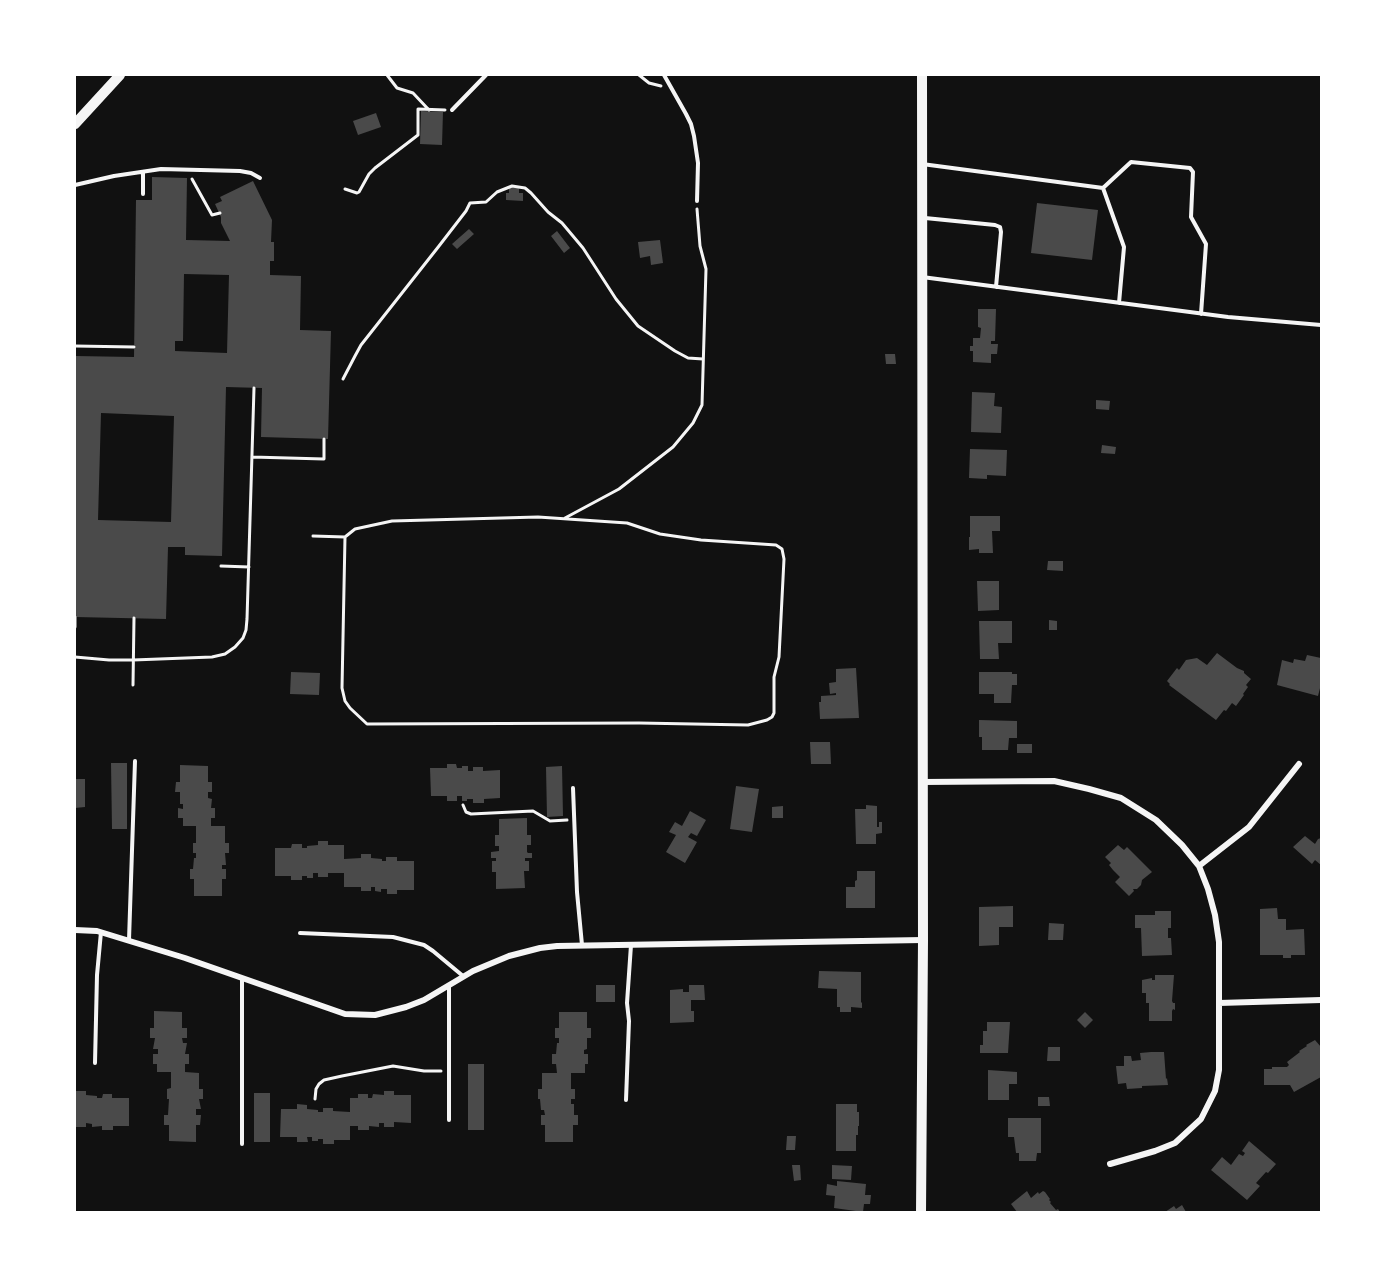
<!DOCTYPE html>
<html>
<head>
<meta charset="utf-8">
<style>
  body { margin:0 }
  #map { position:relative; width:1396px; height:1287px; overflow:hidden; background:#111; font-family:"Titillium Web",sans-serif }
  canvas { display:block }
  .frame { position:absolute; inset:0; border:76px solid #fff; pointer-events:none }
</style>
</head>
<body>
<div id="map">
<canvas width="1396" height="1287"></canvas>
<div class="frame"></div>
</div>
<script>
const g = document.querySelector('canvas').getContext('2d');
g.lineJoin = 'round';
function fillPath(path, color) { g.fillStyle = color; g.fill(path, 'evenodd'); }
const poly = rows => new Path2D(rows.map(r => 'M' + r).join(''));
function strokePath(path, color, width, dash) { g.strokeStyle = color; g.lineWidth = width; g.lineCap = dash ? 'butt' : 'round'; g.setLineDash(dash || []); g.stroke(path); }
const building = poly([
  [421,111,443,112,442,145,420,144],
  [376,113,381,127,358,135,353,121],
  [152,177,187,178,186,240,230,241,221,223,221,217,215,204,222,201,220,197,253,181,272,220,271,242,274,242,274,261,270,261,270,275,301,276,300,330,331,331,328,439,261,437,262,388,226,387,222,556,185,555,185,547,168,547,166,619,75,617,75,356,134,357,136,200,152,200],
  [184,274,229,275,227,353,175,351,175,341,183,341],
  [101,413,174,416,171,522,98,520],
  [509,187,519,188,519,193,523,193,523,201,506,200,506,193,509,193],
  [1037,203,1098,210,1092,260,1031,253],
  [469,229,474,234,457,249,452,244],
  [557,231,570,248,564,253,551,236],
  [660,240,663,263,651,265,650,256,640,258,638,242],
  [978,309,996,309,995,341,991,341,991,344,998,344,997,354,991,354,991,363,973,362,973,351,970,351,970,346,973,346,973,338,980,338,981,328,978,327],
  [885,354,895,354,896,364,886,364],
  [972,392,995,393,994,406,1002,407,1001,433,971,432],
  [1096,400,1110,401,1109,410,1096,409],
  [1102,445,1116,447,1115,454,1101,453],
  [970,449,1007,450,1006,476,987,475,987,479,969,478],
  [970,516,1000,516,1000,531,992,531,993,553,979,553,979,549,969,550,969,537,970,537],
  [1048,561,1063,561,1063,571,1047,570],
  [977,581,999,581,999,610,978,611],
  [1049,620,1057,621,1057,630,1049,630],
  [979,621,1012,621,1012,643,998,643,999,659,980,659],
  [1217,653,1237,668,1244,671,1244,673,1251,679,1246,685,1248,687,1243,694,1244,695,1236,706,1232,703,1226,711,1224,710,1216,720,1169,685,1170,684,1167,681,1177,668,1179,670,1186,660,1197,658,1207,665],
  [1307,655,1321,658,1321,684,1318,696,1277,685,1282,660,1293,663,1294,659,1305,661],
  [856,668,859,718,820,719,819,702,821,702,821,696,836,695,836,693,830,694,829,683,836,682,836,669],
  [291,672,320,673,319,695,290,694],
  [979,672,1012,672,1012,674,1017,674,1017,685,1012,685,1011,703,994,703,994,694,979,694],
  [979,720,1017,721,1017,738,1009,738,1008,750,982,750,982,737,979,737],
  [810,742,830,742,831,764,811,764],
  [1017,744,1032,744,1032,753,1017,753],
  [111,763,127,763,127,829,112,829],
  [447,764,456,764,457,768,462,768,462,766,468,766,468,771,473,771,473,767,483,767,483,771,500,770,500,798,484,799,484,803,473,803,473,799,467,799,467,801,462,801,462,796,457,796,457,801,447,801,447,796,431,796,430,768,447,768],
  [180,765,208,766,208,782,212,782,212,792,208,792,208,798,212,799,211,808,215,808,215,818,211,818,211,826,225,826,225,843,229,843,229,853,225,853,226,865,222,865,222,869,226,869,226,879,222,879,222,896,194,896,194,879,190,879,190,869,193,869,194,858,196,858,196,853,193,853,193,843,196,843,196,826,183,826,183,818,178,818,178,808,183,809,183,804,180,804,180,792,175,792,176,782,180,782],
  [562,766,563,816,547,817,546,767],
  [75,779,85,779,85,807,75,808],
  [736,786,759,789,752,832,730,829],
  [866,805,877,806,877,827,879,827,879,822,882,822,882,833,876,834,876,844,856,844,855,809,866,809],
  [783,806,783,818,772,818,772,807],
  [690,811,706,820,697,836,691,833,688,837,697,842,685,863,666,852,676,835,669,832,675,822,682,826],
  [527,818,527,835,531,835,531,845,527,845,527,852,528,853,532,853,532,858,525,858,525,861,529,861,529,871,524,871,525,888,496,889,496,872,492,872,492,861,496,861,496,858,491,858,491,852,499,851,499,846,495,846,495,835,499,835,499,819],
  [1305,836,1315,844,1318,839,1321,838,1321,865,1315,860,1312,864,1293,847],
  [318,841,328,841,328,845,344,845,344,859,361,858,361,854,371,854,371,858,382,859,382,861,386,861,386,857,397,857,397,861,414,861,414,890,397,890,397,894,387,894,387,889,381,889,381,892,375,891,375,887,371,887,371,891,361,891,361,887,344,887,344,873,328,873,328,877,318,877,318,873,313,873,313,878,307,878,307,876,302,876,302,880,291,880,291,876,275,876,275,848,291,848,292,844,302,844,302,848,307,848,307,846,318,845],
  [1118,845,1124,850,1127,847,1152,872,1142,880,1141,885,1137,889,1133,889,1134,891,1129,896,1115,882,1120,877,1113,870,1109,865,1111,863,1105,857],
  [857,871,875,871,875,908,846,908,846,887,855,887,855,881,857,880],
  [1013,906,1013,927,999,927,999,945,979,946,979,907],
  [1277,908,1278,919,1286,919,1286,930,1304,929,1305,955,1291,955,1291,958,1283,958,1283,955,1260,955,1260,909],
  [1155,911,1171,911,1171,928,1168,928,1168,938,1171,938,1172,955,1142,956,1141,928,1135,928,1135,915,1155,915],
  [1049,923,1064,924,1063,940,1048,940],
  [819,971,861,972,861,1002,862,1003,862,1008,851,1007,851,1012,840,1012,840,1007,837,1007,837,989,818,988],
  [1155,975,1174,975,1172,1001,1173,1003,1175,1003,1175,1010,1173,1009,1172,1011,1172,1021,1149,1021,1149,1003,1146,1003,1146,993,1142,993,1142,980,1152,978,1152,980,1155,980],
  [596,985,615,985,615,1002,596,1002],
  [689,985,704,985,705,1000,691,1000,691,1011,694,1011,694,1022,670,1023,670,990,683,989,683,992,689,992],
  [154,1011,182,1012,182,1028,187,1028,187,1038,182,1038,183,1043,187,1043,185,1054,189,1054,189,1064,185,1064,185,1072,199,1073,199,1089,203,1089,203,1099,199,1099,201,1109,196,1109,196,1115,201,1115,200,1125,196,1125,196,1142,169,1141,169,1125,164,1125,164,1115,168,1115,169,1099,167,1099,167,1089,171,1088,171,1072,157,1072,157,1064,153,1064,153,1054,158,1054,158,1049,153,1049,155,1038,150,1038,150,1028,154,1028],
  [559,1012,587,1012,587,1028,591,1028,591,1038,587,1038,587,1049,584,1050,584,1054,588,1054,588,1064,585,1064,585,1073,571,1073,571,1089,575,1089,575,1099,571,1099,571,1104,574,1104,574,1115,578,1115,578,1125,573,1125,573,1142,545,1142,545,1125,541,1125,541,1115,545,1115,544,1110,541,1110,540,1099,538,1099,538,1089,542,1089,542,1073,557,1073,556,1064,552,1064,552,1054,556,1054,557,1043,559,1043,559,1038,555,1038,555,1028,559,1028],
  [1085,1012,1093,1020,1085,1028,1077,1020],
  [987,1022,1010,1022,1008,1053,980,1053,980,1045,983,1045,983,1031,987,1031],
  [1315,1040,1321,1047,1321,1077,1294,1092,1290,1085,1264,1085,1264,1069,1272,1069,1272,1067,1287,1067,1289,1065,1287,1062,1300,1052,1299,1051,1307,1046,1306,1045],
  [1048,1047,1060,1047,1060,1061,1047,1061],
  [1151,1052,1164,1052,1166,1079,1167,1078,1168,1085,1142,1086,1142,1088,1127,1089,1126,1083,1118,1084,1116,1066,1124,1066,1124,1056,1131,1056,1132,1061,1141,1060,1140,1053],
  [468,1064,484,1064,484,1130,468,1130],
  [988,1070,1017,1072,1017,1084,1009,1084,1009,1100,988,1100],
  [76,1091,86,1091,86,1095,97,1096,97,1098,102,1098,103,1094,112,1094,112,1098,129,1098,129,1126,113,1126,113,1130,102,1130,102,1126,92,1127,92,1124,86,1123,86,1127,76,1127,75,1095,76,1095],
  [384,1091,394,1091,394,1095,411,1095,411,1123,394,1122,394,1127,384,1127,384,1123,379,1123,379,1127,369,1126,369,1130,358,1130,358,1126,350,1126,350,1140,334,1140,334,1144,323,1144,323,1139,318,1139,318,1141,312,1141,312,1137,307,1137,308,1142,297,1142,297,1137,280,1137,281,1109,297,1109,297,1104,307,1105,307,1109,318,1110,318,1112,323,1112,323,1108,333,1108,333,1111,350,1112,350,1098,358,1098,358,1094,368,1094,368,1098,372,1098,373,1094,384,1095],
  [254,1093,270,1093,270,1142,254,1142],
  [1038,1097,1049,1097,1050,1106,1038,1106],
  [836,1104,857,1104,857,1112,859,1112,859,1126,858,1126,858,1135,856,1135,856,1151,836,1151],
  [1008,1118,1041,1118,1041,1153,1037,1153,1036,1161,1019,1161,1019,1153,1016,1153,1014,1137,1008,1137],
  [787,1136,796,1136,795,1150,786,1150],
  [1249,1141,1276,1164,1268,1173,1266,1172,1256,1183,1260,1186,1247,1200,1211,1170,1222,1157,1231,1165,1239,1154,1243,1156,1245,1153,1242,1151],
  [792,1165,800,1165,801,1180,794,1181],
  [832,1165,852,1166,851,1180,832,1179],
  [837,1181,866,1184,865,1195,871,1195,870,1204,864,1204,863,1212,834,1208,835,1196,826,1195,827,1184,837,1186],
  [1027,1191,1031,1198,1038,1192,1039,1194,1043,1191,1045,1192,1050,1199,1049,1200,1051,1202,1050,1203,1056,1210,1058,1209,1060,1212,1017,1212,1011,1204],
  [1182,1205,1186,1212,1165,1212,1174,1206,1176,1209]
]);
const path = poly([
  [387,75,397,88,413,93,429,110],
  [639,75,649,83,661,86],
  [192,179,212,215,220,213],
  [345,189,357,193,359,192,369,174,375,168,418,135,418,109,445,110],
  [75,346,134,347],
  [343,379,355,356,361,345,439,246,466,211,470,203,486,202,497,192,512,186,525,188,531,193,548,212,562,223,583,248,616,299,638,326,675,351,688,358,703,359],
  [252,457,324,459,324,439],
  [565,518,619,489,673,447,693,423,702,405,706,269,700,246,697,209],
  [313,536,345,537,342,688,345,701,350,708,367,724,639,723,748,725,767,720,772,717,774,713,774,677,779,657,784,559,782,549,776,545,701,540,660,534,627,523,538,517,392,521,355,529,345,537],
  [221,566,249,567],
  [75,627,75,617],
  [75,657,109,660,133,660,212,657,225,654,235,647,243,638,246,630,247,619,254,388],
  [133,685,134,618],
  [463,805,466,812,471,814,533,811,550,821,567,820],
  [315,1099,316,1089,319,1084,324,1080,342,1076,393,1066,424,1071,441,1071]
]);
const service = poly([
  [664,75,686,114,691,124,694,136,698,163,697,201],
  [452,110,486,75],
  [922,164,1103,188,1131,162,1190,168,1193,172,1191,217,1206,244,1201,314],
  [75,185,114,176,161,169,240,171,251,173,260,178],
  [1103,188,1124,247,1119,303],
  [143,194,143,172],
  [925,218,995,225,1000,227,1001,232,996,287],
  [922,277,1228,317,1321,325],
  [573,788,577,892,582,945],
  [300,933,393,937,424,945,433,951,463,976],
  [129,940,135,761],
  [95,1063,97,975,101,932],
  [626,1100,629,1021,627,1003,631,945],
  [449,1120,449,986],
  [242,1144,242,979]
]);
const minor = poly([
  [922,782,1054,781,1089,789,1121,798,1156,820,1182,845,1199,866,1208,889,1215,915,1219,942,1219,1070,1215,1091,1201,1119,1175,1143,1155,1151,1110,1164],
  [1199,866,1249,827,1299,764],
  [75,930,97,931,185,958,345,1014,375,1015,406,1007,424,1000,473,971,509,956,540,948,557,946,923,940],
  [1219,1003,1321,1000]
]);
const tertiary = poly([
  [75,124,120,75],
  [921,1212,923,940,922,75]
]);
fillPath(building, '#4a4a4a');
strokePath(path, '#f5f5f5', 3);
strokePath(service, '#f5f5f5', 4);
strokePath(minor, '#f5f5f5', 6);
strokePath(tertiary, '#f5f5f5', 10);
</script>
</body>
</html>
